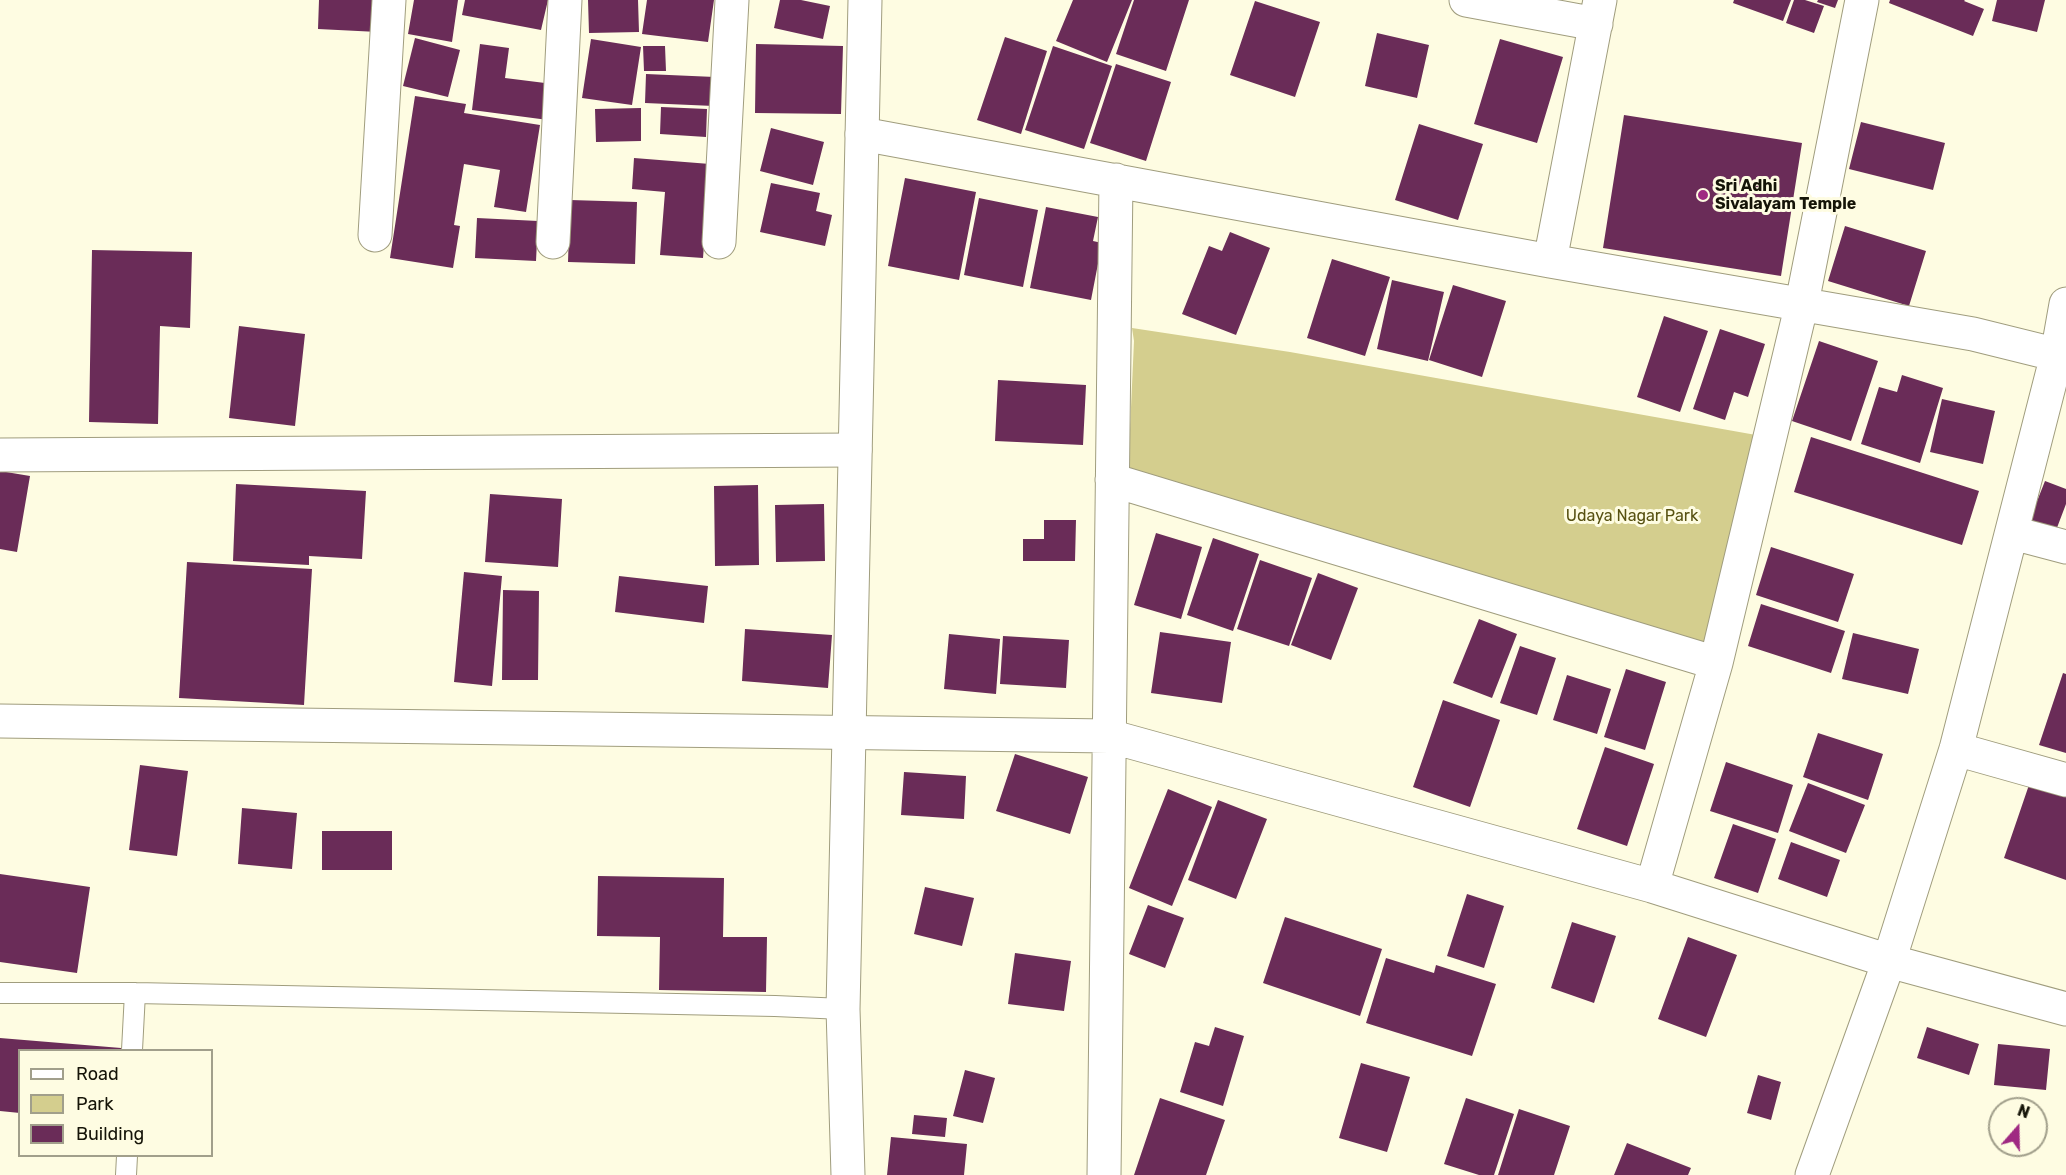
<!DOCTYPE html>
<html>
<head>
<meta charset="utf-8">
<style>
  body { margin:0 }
  #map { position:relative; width:2066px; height:1175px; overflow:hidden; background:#fefce2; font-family:Rubik,sans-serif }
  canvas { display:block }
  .legend { position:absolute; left:18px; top:1049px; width:195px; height:108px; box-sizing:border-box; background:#fefce2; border:2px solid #a19f8b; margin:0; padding:8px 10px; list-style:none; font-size:18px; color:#151408 }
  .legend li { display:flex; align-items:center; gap:12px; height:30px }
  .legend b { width:30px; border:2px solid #a19f8b }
  .north { position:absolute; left:1988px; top:1097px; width:60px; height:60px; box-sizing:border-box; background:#fefce2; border:2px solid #a19f8b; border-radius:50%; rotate:20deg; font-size:16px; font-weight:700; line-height:24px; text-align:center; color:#151408 }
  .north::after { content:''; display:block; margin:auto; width:21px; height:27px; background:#9f2982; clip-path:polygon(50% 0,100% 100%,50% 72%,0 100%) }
</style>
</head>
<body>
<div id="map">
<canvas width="2066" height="1175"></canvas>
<ul class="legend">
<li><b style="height:8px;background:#fff"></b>Road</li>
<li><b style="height:16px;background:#d4ce8e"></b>Park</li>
<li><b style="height:16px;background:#6a2c58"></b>Building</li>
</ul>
<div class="north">N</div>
</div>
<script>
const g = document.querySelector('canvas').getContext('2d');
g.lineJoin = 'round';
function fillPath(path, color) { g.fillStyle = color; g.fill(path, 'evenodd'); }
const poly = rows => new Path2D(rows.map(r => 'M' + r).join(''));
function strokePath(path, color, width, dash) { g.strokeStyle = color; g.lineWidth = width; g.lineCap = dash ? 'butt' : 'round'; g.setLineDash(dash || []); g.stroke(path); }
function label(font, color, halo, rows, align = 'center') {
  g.font = font + ' Rubik,sans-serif'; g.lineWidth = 6; g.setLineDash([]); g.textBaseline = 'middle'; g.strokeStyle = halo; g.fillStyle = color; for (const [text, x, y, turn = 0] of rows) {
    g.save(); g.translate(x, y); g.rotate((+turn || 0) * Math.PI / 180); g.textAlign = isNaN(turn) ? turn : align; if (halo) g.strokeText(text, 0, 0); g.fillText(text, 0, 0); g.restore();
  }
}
const green = poly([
  [1132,328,1290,352,1756,435,1707,644,1128,474,1134,341]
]);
const building = poly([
  [319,0,380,0,378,32,318,29],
  [414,0,458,0,452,42,408,34],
  [465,0,548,0,541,30,462,15],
  [588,0,638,0,639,32,589,33],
  [647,0,714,0,708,42,642,34],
  [780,0,801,0,830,6,823,39,774,28],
  [1073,0,1132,0,1107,62,1056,41],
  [1134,0,1189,0,1166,71,1116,54],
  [1734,0,1791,0,1783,21,1733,3],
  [1794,0,1805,0,1824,6,1814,33,1786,23],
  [1818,0,1838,0,1835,8,1817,2],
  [1890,0,1965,0,1964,1,1984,9,1973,36,1889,3],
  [1997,0,2045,0,2037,32,1992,21],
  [1255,1,1320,22,1295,97,1230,75],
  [1377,33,1429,45,1417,98,1365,86],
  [1005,37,1047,51,1021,134,977,120],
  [415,38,460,50,448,97,403,86],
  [591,39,641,47,632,105,582,98],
  [1500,39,1563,57,1537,143,1474,124],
  [480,44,509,48,505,78,553,84,548,120,472,110],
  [756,44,843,46,841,114,755,113],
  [643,46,665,46,666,71,644,71],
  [1053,46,1112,66,1084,149,1025,130],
  [1116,64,1171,82,1146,161,1090,143],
  [646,74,715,77,714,106,645,103],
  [415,96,466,104,464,113,540,125,526,212,494,207,500,170,464,164,454,225,460,226,453,268,390,258],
  [661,107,707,109,706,137,660,134],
  [641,108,641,141,596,142,595,109],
  [1624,115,1802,143,1781,276,1603,248],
  [1861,122,1945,143,1933,190,1849,169],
  [1419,124,1483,144,1458,220,1395,200],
  [771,128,824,142,813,185,760,171],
  [634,158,710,164,703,258,660,255,665,192,632,189],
  [905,178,976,192,959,280,888,266],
  [771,183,820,193,816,211,832,215,825,246,760,232],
  [979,198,1038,210,1023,287,964,275],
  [570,200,637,202,635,264,568,262],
  [1046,207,1098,217,1093,241,1102,243,1091,300,1030,288],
  [477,218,538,221,536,261,475,258],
  [1845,226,1926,251,1909,306,1828,281],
  [1230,232,1270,248,1236,335,1182,314,1209,246,1222,251],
  [92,250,192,252,190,328,160,326,158,424,89,422],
  [1332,259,1390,277,1365,356,1307,338],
  [1392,280,1444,292,1428,361,1377,349],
  [1453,285,1506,301,1482,377,1429,360],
  [1664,316,1708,331,1680,412,1637,397],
  [239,326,305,334,295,426,229,418],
  [1720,329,1765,344,1748,397,1734,392,1725,420,1693,409],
  [1819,341,1878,361,1851,441,1792,421],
  [1902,375,1943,388,1920,463,1861,444,1879,387,1897,392],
  [998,380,1086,385,1083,445,995,441],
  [1942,399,1995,411,1983,464,1930,452],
  [1811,437,1979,491,1962,545,1794,492],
  [0,471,30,476,17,552,0,549],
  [2045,481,2066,489,2066,504,2055,533,2028,524],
  [236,484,366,491,362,559,309,556,309,565,233,561],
  [758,485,759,565,715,566,714,486],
  [490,494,562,499,558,567,485,562],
  [824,504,825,561,776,562,775,505],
  [1044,520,1076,520,1075,561,1023,561,1023,539,1044,539],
  [1156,533,1202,547,1181,619,1134,605],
  [1213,538,1259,554,1233,631,1187,615],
  [1771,547,1854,574,1838,622,1756,595],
  [1260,560,1312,578,1289,646,1237,629],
  [187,562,312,569,304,705,179,698],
  [464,572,502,576,492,686,454,682],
  [1318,573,1358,588,1331,660,1291,645],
  [619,576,708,586,704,623,615,612],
  [503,590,539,591,538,680,502,680],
  [1761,604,1845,631,1831,673,1748,646],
  [1479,619,1517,634,1492,698,1453,683],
  [745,629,832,635,828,688,742,681],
  [1160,632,1231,642,1222,703,1151,693],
  [1853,633,1919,649,1908,694,1842,679],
  [949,634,1000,639,996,694,944,689],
  [1003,636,1069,640,1066,688,1000,684],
  [1520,646,1556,658,1537,715,1500,703],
  [1626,669,1666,682,1645,750,1604,737],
  [2063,673,2066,674,2066,753,2039,745],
  [1567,675,1611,689,1597,734,1553,720],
  [1443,700,1500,720,1470,807,1413,787],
  [1818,733,1883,754,1868,800,1803,777],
  [1605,747,1654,764,1627,846,1577,829],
  [1015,754,1088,777,1070,834,996,811],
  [1726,762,1793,785,1778,833,1710,811],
  [140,765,188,771,177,856,129,850],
  [904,772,966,776,964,819,901,815],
  [2030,782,2066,795,2066,880,2004,858],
  [1808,783,1865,805,1846,853,1789,831],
  [1168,789,1212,807,1172,906,1129,888],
  [1218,800,1267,819,1236,899,1188,880],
  [242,808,297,813,292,869,238,864],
  [1733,824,1776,839,1758,893,1714,878],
  [322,831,392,831,392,870,322,870],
  [1791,842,1840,860,1827,897,1778,879],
  [0,874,90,887,77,973,0,962],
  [598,876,724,878,723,937,767,937,766,992,659,990,660,937,597,936],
  [925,887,974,898,962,946,914,934],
  [1467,894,1504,906,1484,968,1447,956],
  [1148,905,1184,918,1165,968,1129,954],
  [1285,917,1382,949,1360,1016,1263,983],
  [1572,922,1616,936,1594,1003,1551,988],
  [1688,937,1737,955,1706,1037,1658,1019],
  [1015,953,1071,961,1064,1011,1008,1004],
  [1386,958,1434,973,1436,965,1496,984,1472,1056,1366,1023],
  [1215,1027,1244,1036,1223,1106,1180,1092,1195,1042,1209,1046],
  [1927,1027,1979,1044,1969,1075,1917,1058],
  [0,1038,121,1048,121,1050,20,1050,20,1113,0,1111],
  [1998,1044,2050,1049,2046,1090,1994,1085],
  [1361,1063,1410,1077,1387,1152,1339,1138],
  [965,1070,995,1078,983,1123,953,1116],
  [1758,1075,1781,1082,1771,1120,1747,1113],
  [1160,1098,1225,1120,1206,1175,1134,1175],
  [1466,1098,1514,1114,1494,1175,1479,1175,1444,1164],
  [1519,1109,1570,1126,1554,1175,1498,1175],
  [914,1115,947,1118,945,1137,912,1134],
  [891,1137,967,1144,964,1175,887,1175],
  [1627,1143,1691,1168,1688,1175,1614,1175]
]);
const service = poly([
  [0,993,135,993,775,1006,843,1009],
  [132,1050,135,993],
  [126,1175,127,1156]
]);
const minor = poly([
  [1466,0,1596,24],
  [862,134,1550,261,1973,334,2066,357],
  [375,235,389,0],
  [553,242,565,0],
  [719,242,732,0],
  [1550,261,1600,0],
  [0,455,855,450],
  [1112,480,1716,663,1652,886],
  [2013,533,2066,547],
  [1716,663,1802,303,1862,0],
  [0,721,1109,736,1652,886,1889,961,2066,1009],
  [1956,749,2066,780],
  [1104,1175,1116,180],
  [1812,1175,1889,961,1956,749,2057,355,2066,304]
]);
const tertiary = poly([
  [848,1175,843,1009,865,0]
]);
const markers = [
  [1703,195,6,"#9f2982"]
];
const poiNames = [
  ["Sri Adhi",1715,186],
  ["Sivalayam Temple",1715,204]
];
const parkNames = [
  ["Udaya Nagar Park",1632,516]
];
fillPath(green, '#d4ce8e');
fillPath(building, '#6a2c58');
strokePath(service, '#a09d7e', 22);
strokePath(minor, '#a09d7e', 35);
strokePath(tertiary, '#a09d7e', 35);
strokePath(service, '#fff', 20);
strokePath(minor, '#fff', 33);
strokePath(tertiary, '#fff', 33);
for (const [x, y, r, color] of markers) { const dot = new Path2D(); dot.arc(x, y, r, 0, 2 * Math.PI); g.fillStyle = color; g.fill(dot); strokePath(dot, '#fefce2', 2); }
label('bold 16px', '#151408', '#fefce2', poiNames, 'left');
label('16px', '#575111', '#fefce2', parkNames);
</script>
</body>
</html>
